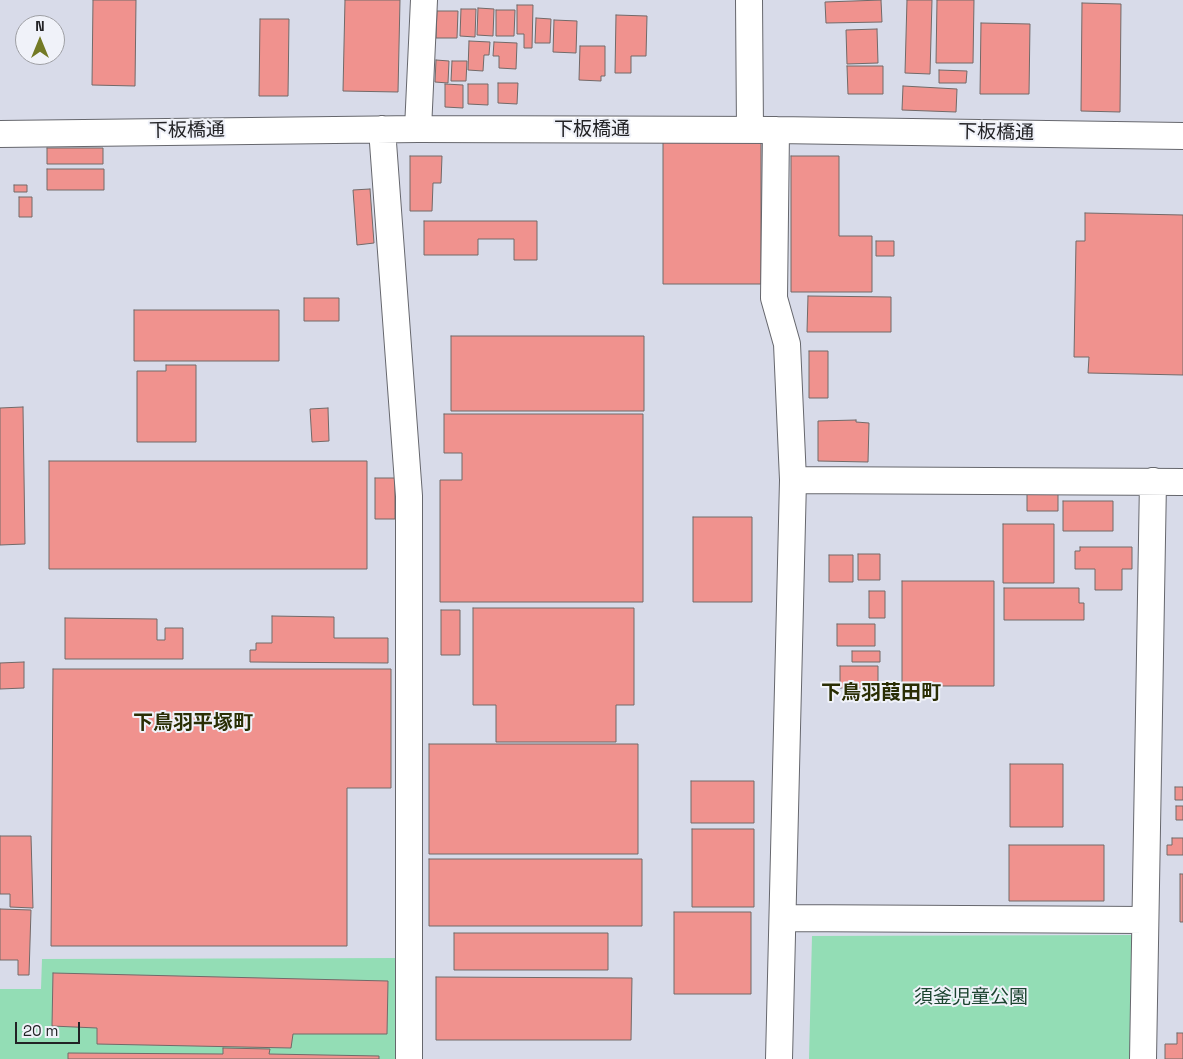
<!DOCTYPE html>
<html>
<head>
<meta charset="utf-8">
<style>
  body { margin:0 }
  #map { position:relative; width:1183px; height:1059px; overflow:hidden; background:#e3e5ec; font-family:"Space Grotesk",sans-serif }
  canvas { display:block }
  .north { position:absolute; left:15px; top:15px; width:50px; height:50px; box-sizing:border-box; background:#f0f2f9; border:1px solid #9e9fa4; border-radius:50%; rotate:0deg; font-size:14px; font-weight:700; line-height:20px; text-align:center; color:#222225 }
  .north::after { content:''; display:block; margin:auto; width:18px; height:22px; background:#737a25; clip-path:polygon(50% 0,100% 100%,50% 72%,0 100%) }
  .scale { position:absolute; left:15px; top:1022px; width:65px; height:22px; box-sizing:border-box; border:2px solid #222225; border-top:0; padding-left:6px; font-size:15px; line-height:18px; white-space:nowrap; color:#222225; -webkit-text-stroke:4px #f0f2f9; paint-order:stroke }
</style>
</head>
<body>
<div id="map">
<canvas width="1183" height="1059"></canvas>
<div class="north">N</div>
<div class="scale">20 m</div>
</div>
<script>
const g = document.querySelector('canvas').getContext('2d');
g.lineJoin = 'round';
function fillPath(path, color) { g.fillStyle = color; g.fill(path, 'evenodd'); }
const poly = rows => new Path2D(rows.map(r => 'M' + r).join(''));
function strokePath(path, color, width, dash) { g.strokeStyle = color; g.lineWidth = width; g.lineCap = dash ? 'butt' : 'round'; g.setLineDash(dash || []); g.stroke(path); }
function label(font, color, halo, rows, align = 'center') {
  g.font = font + ' "Space Grotesk","Noto Sans JP",sans-serif'; g.lineWidth = 4; g.setLineDash([]); g.textBaseline = 'middle'; g.strokeStyle = halo; g.fillStyle = color; for (const [text, x, y, turn = 0] of rows) {
    g.save(); g.translate(x, y); g.rotate((+turn || 0) * Math.PI / 180); g.textAlign = isNaN(turn) ? turn : align; if (halo) g.strokeText(text, 0, 0); g.fillText(text, 0, 0); g.restore();
  }
}
const built = poly([
  [0,0,1183,0,1183,1059,0,1059],
  [25,25,55,25,55,55,25,55]
]);
const green = poly([
  [1132,935,1130,1059,809,1059,812,936],
  [397,958,395,1059,0,1059,0,989,41,989,42,959]
]);
const building = poly([
  [93,0,136,0,135,86,92,85,93,0],
  [345,0,400,0,398,92,343,91,345,0],
  [881,0,882,22,826,23,825,2,881,0],
  [907,0,932,0,930,74,905,73,907,0],
  [937,0,974,0,973,63,936,63,937,0],
  [1082,3,1121,4,1120,112,1081,111,1082,3],
  [517,5,533,5,532,48,524,48,524,34,517,34,517,5],
  [478,8,494,9,493,36,477,35,478,8],
  [461,9,476,9,475,37,460,36,461,9],
  [496,10,515,10,514,36,496,36,496,10],
  [437,11,458,11,457,38,436,38,437,11],
  [616,15,647,16,646,56,631,56,631,73,615,73,616,15],
  [536,18,551,19,550,43,535,43,536,18],
  [260,19,289,19,288,96,259,96,260,19],
  [554,20,577,21,576,53,553,52,554,20],
  [981,23,1030,24,1029,94,980,94,981,23],
  [877,29,878,63,847,64,846,30,877,29],
  [469,41,490,42,489,55,484,55,483,71,468,70,469,41],
  [494,42,517,43,516,69,499,68,499,56,493,56,494,42],
  [580,46,605,46,605,76,601,76,601,81,579,80,580,46],
  [436,60,449,61,448,83,435,82,436,60],
  [452,61,467,61,466,81,451,81,452,61],
  [847,66,883,66,883,94,848,94,847,66],
  [939,70,967,71,966,83,939,83,939,70],
  [498,83,518,83,517,104,498,103,498,83],
  [445,84,463,85,463,108,445,107,445,84],
  [468,84,488,84,488,105,468,104,468,84],
  [903,86,957,89,956,112,902,110,903,86],
  [663,142,761,142,761,284,663,284,663,142],
  [47,148,103,148,103,164,47,164,47,148],
  [410,156,442,156,441,183,433,183,432,211,410,211,410,156],
  [791,156,839,156,839,236,872,236,872,292,791,292,791,156],
  [47,169,104,169,104,190,47,190,47,169],
  [14,185,27,185,27,192,14,192,14,185],
  [370,189,374,243,357,245,353,190,370,189],
  [19,197,32,197,32,217,19,217,19,197],
  [1085,213,1183,215,1183,375,1088,373,1089,357,1074,357,1076,241,1085,241,1085,213],
  [424,221,537,221,537,260,514,260,514,239,478,239,478,255,424,255,424,221],
  [876,241,894,241,894,256,876,256,876,241],
  [808,296,891,297,891,332,807,332,808,296],
  [304,298,339,298,339,321,304,321,304,298],
  [134,310,279,310,279,361,134,361,134,310],
  [451,336,644,336,644,411,451,411,451,336],
  [809,351,828,351,828,398,809,398,809,351],
  [166,365,196,365,196,442,137,442,137,371,166,371,166,365],
  [23,407,25,544,0,545,0,408,23,407],
  [328,408,329,441,312,442,310,409,328,408],
  [444,414,643,414,643,602,440,602,440,480,462,480,462,453,444,453,444,414],
  [856,420,856,422,869,423,868,462,818,461,818,421,856,420],
  [49,461,367,461,367,569,49,569,49,461],
  [375,478,395,478,395,519,375,519,375,478],
  [1027,493,1058,493,1058,511,1027,511,1027,493],
  [1063,501,1113,501,1113,531,1063,531,1063,501],
  [693,517,752,517,752,602,693,602,693,517],
  [1003,524,1054,524,1054,583,1003,583,1003,524],
  [1080,547,1132,547,1132,569,1122,569,1122,590,1095,590,1095,569,1075,569,1075,551,1080,551,1080,547],
  [858,554,880,554,880,580,858,580,858,554],
  [829,555,853,555,853,582,829,582,829,555],
  [902,581,994,581,994,686,902,686,902,581],
  [1004,588,1079,588,1079,603,1084,603,1084,620,1004,620,1004,588],
  [869,591,885,591,885,618,869,618,869,591],
  [473,608,634,608,634,705,616,705,616,742,496,742,496,705,473,705,473,608],
  [441,610,460,610,460,655,441,655,441,610],
  [272,616,334,617,334,638,388,638,388,663,250,662,250,650,256,650,256,643,272,643,272,616],
  [65,618,157,619,157,640,165,640,165,628,183,628,183,659,65,659,65,618],
  [837,624,875,624,875,646,837,646,837,624],
  [852,651,880,651,880,662,852,662,852,651],
  [24,662,24,688,0,689,0,663,24,662],
  [840,666,878,666,878,688,840,688,840,666],
  [53,669,391,669,391,788,347,788,347,946,51,946,53,669],
  [429,744,638,744,638,854,429,854,429,744],
  [1010,764,1063,764,1063,827,1010,827,1010,764],
  [691,781,754,781,754,823,691,823,691,781],
  [1175,787,1183,787,1183,800,1175,800,1175,787],
  [1176,806,1183,806,1183,820,1176,820,1176,806],
  [692,829,754,829,754,907,692,907,692,829],
  [0,836,31,836,33,908,10,907,10,894,0,894,0,836],
  [1172,838,1183,838,1183,855,1167,855,1167,845,1172,845,1172,838],
  [1009,845,1104,845,1104,901,1009,901,1009,845],
  [429,859,642,859,642,926,429,926,429,859],
  [1180,874,1183,874,1183,922,1180,922,1180,874],
  [0,909,31,910,29,975,18,975,18,960,0,960,0,909],
  [674,912,751,912,751,994,674,994,674,912],
  [454,933,608,933,608,970,454,970,454,933],
  [53,973,388,981,387,1034,293,1034,291,1048,97,1044,97,1028,52,1026,53,973],
  [436,977,632,978,631,1040,436,1040,436,977],
  [1177,1033,1183,1033,1183,1059,1165,1059,1165,1044,1177,1044,1177,1033],
  [223,1048,270,1049,269,1054,379,1056,379,1059,68,1059,68,1053,223,1054,223,1048]
]);
const minor = poly([
  [749,0,750,130],
  [382,129,409,496,409,1059],
  [418,129,424,0],
  [776,130,774,298,787,344,793,480,779,1059],
  [0,134,418,129,776,130,1183,136],
  [793,480,1183,482],
  [783,918,1145,920],
  [1143,1059,1153,481]
]);
const streetNames = [
  ["下板橋通",592,130],
  ["下板橋通",187,131,-1],
  ["下板橋通",996,133,1]
];
const parkNames = [
  ["須釜児童公園",971,998]
];
const neighbourhoodNames = [
  ["下鳥羽葭田町",881,694],
  ["下鳥羽平塚町",193,724]
];
fillPath(built, '#d8dbe9');
fillPath(green, '#93ddb5');
fillPath(building, '#f0928e');
strokePath(building, '#726a69', 1);
strokePath(minor, '#66676d', 28);
strokePath(minor, '#fff', 26);
label('19px', '#222225', '#f0f2f9', streetNames);
label('19px', '#1c4430', '#f0f2f9', parkNames);
label('bold 20px', '#2a2e04', '#f0f2f9', neighbourhoodNames);
</script>
</body>
</html>
